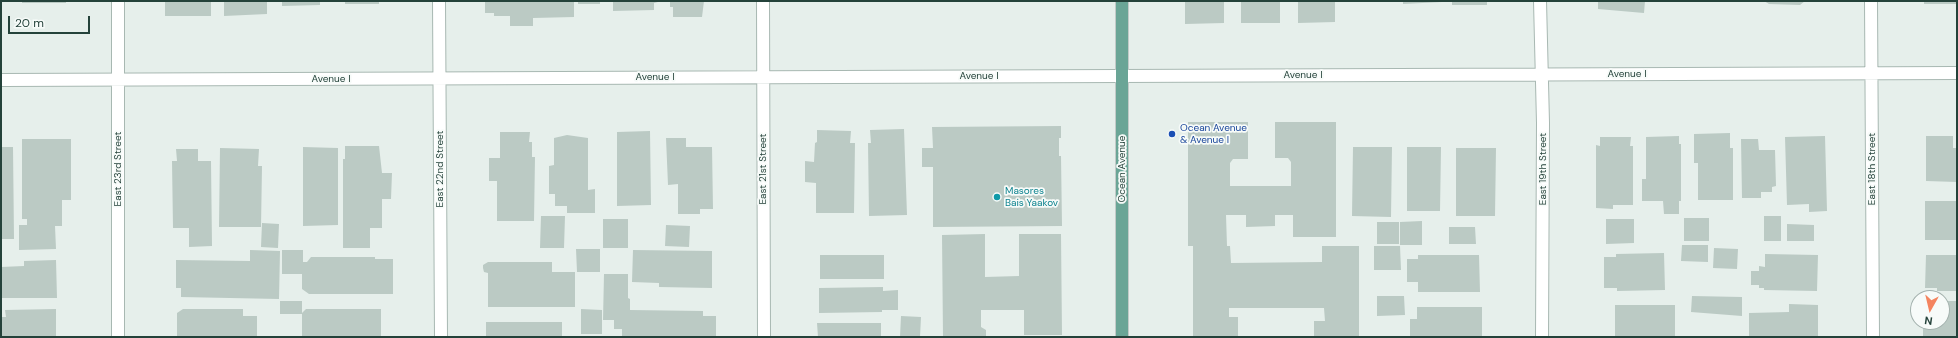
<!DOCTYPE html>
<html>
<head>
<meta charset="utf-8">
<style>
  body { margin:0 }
  #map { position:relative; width:1958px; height:338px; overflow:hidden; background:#e6efeb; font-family:"DM Sans",sans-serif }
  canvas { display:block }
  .frame { position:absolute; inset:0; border:2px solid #24423a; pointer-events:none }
  .north { position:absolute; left:1910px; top:290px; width:40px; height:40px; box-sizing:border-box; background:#f7fbf9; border:1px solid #a3b1ad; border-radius:50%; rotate:188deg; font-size:11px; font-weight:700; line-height:16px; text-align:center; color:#24423a }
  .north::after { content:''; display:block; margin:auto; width:14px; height:18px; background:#f4845f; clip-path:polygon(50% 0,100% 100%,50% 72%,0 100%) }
  .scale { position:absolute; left:8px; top:16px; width:82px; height:18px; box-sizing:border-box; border:2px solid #24423a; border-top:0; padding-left:5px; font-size:12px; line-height:14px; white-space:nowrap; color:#24423a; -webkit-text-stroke:3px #f7fbf9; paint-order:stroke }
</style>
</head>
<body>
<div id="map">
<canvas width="1958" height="338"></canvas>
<div class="frame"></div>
<div class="north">N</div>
<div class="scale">20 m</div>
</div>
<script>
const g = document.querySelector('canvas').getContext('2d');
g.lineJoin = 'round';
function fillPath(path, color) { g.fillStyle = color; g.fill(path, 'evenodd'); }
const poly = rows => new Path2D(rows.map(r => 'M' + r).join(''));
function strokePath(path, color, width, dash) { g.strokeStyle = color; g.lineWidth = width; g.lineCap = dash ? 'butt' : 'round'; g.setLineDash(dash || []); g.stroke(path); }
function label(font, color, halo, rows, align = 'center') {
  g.font = font + ' "DM Sans",sans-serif'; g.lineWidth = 3.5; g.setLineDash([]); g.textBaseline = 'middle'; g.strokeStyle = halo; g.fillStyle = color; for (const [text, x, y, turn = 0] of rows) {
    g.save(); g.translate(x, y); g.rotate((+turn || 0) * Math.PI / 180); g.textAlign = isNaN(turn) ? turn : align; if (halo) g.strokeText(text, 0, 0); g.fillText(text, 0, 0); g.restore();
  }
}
const building = poly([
  [22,1,66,1,66,3,22,3],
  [165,1,211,1,211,16,165,16],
  [224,1,267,1,267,14,224,16],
  [282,1,320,1,320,5,282,6],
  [345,1,379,1,379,4,345,4],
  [485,1,574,1,574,17,533,18,533,26,510,26,510,16,494,16,494,13,485,13],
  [578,1,600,1,600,4,578,4],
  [613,1,658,1,658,2,654,3,654,10,613,11],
  [670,1,704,1,702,17,673,17,673,7,670,7],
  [1185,1,1224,1,1224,23,1185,24],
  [1241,1,1280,1,1280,23,1241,23],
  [1298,1,1335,1,1335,22,1298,23],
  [1403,1,1442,1,1442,2,1403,4],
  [1452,1,1487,1,1487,5,1452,5],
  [1598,1,1645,1,1644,13,1598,9],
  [1764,1,1805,1,1800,5,1769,4],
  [1924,1,1957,1,1957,4,1924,4],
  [1188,122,1248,122,1248,159,1233,159,1230,163,1230,186,1291,186,1291,162,1288,158,1275,158,1275,122,1336,122,1336,237,1293,237,1293,215,1275,215,1275,226,1246,227,1246,215,1226,215,1227,246,1230,246,1231,263,1322,262,1322,246,1359,246,1359,337,1314,337,1314,321,1325,321,1324,308,1229,308,1229,317,1238,317,1238,337,1193,337,1193,246,1188,246],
  [1061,126,1061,138,1059,138,1059,156,1061,156,1062,226,933,227,933,167,922,167,922,148,933,148,932,127],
  [904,129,907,215,869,216,868,143,871,143,870,130],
  [817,130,851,131,850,143,855,143,854,213,816,213,816,183,805,182,805,161,814,162,815,143,817,142],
  [650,131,651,205,617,206,617,132],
  [500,132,530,132,529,142,532,142,532,157,535,157,534,221,497,221,497,181,489,181,489,158,500,158],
  [1730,133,1730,148,1733,148,1733,200,1698,200,1698,163,1694,163,1694,134],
  [567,135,588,138,588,190,595,189,595,213,567,213,567,206,555,206,555,194,549,194,549,166,554,165,554,138],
  [1679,136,1679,144,1681,144,1681,201,1679,201,1679,214,1664,214,1663,201,1642,201,1642,179,1646,179,1646,137],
  [1825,136,1827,211,1809,212,1809,204,1787,205,1785,137],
  [1926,136,1953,136,1953,148,1957,148,1957,182,1926,181],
  [1600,137,1631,137,1630,146,1633,146,1633,205,1613,205,1613,209,1596,208,1596,145,1600,146],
  [666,138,686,138,686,147,712,147,713,209,700,209,700,214,678,214,678,184,668,185],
  [22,139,71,139,71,200,62,200,62,226,55,226,56,249,19,250,19,225,27,225,27,219,22,219],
  [1741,139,1758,139,1759,150,1775,150,1776,186,1772,187,1772,192,1761,192,1761,198,1742,198],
  [345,146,379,146,382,173,392,173,391,199,382,199,382,228,370,228,370,248,343,248,343,159,345,159],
  [1,147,13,147,14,239,1,239],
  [303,147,338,148,338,225,303,226],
  [1353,147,1392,147,1391,217,1352,216],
  [1407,147,1441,147,1440,211,1407,211],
  [220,148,259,149,258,166,262,166,261,227,219,227],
  [1456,148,1496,148,1495,216,1456,216],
  [176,149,198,149,198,161,211,161,212,246,189,247,189,228,173,228,172,161,177,161],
  [1925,201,1957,201,1957,240,1925,240],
  [541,216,565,216,564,248,540,248],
  [1764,216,1781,216,1781,241,1764,241],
  [1684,218,1709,218,1709,241,1684,241],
  [603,219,628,219,628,248,603,248],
  [1606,219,1634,219,1634,243,1606,244],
  [1422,221,1422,245,1400,245,1400,222],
  [1377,222,1399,222,1399,244,1377,244],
  [262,223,279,224,278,248,261,247],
  [1787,224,1814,225,1814,241,1787,241],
  [666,225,690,226,689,247,665,246],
  [1449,227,1475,227,1476,244,1449,244],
  [985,234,985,277,1019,276,1019,234,1061,234,1062,335,1024,335,1024,310,981,310,981,327,986,330,986,337,943,337,942,235],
  [1682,245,1708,245,1708,262,1681,261],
  [1374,246,1400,246,1401,270,1374,270],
  [1714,248,1738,249,1737,269,1713,268],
  [576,249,600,249,600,272,577,272],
  [250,250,280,251,279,299,181,297,181,288,176,288,176,260,250,261],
  [282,250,303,250,303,262,307,262,311,257,375,257,375,259,393,259,393,294,309,294,302,289,302,274,282,274],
  [633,250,712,251,712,288,659,287,659,283,632,282],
  [1664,253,1665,290,1617,291,1617,288,1604,288,1604,257,1616,257,1616,254],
  [1765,254,1818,255,1817,291,1764,290,1764,288,1759,288,1759,285,1751,285,1751,271,1759,271,1759,266,1765,267],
  [820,255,884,255,884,279,820,279],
  [1418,255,1479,255,1480,292,1418,292,1418,282,1407,282,1407,259,1418,259],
  [1926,255,1957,255,1957,291,1937,291,1937,288,1925,288],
  [56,260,57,298,1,298,1,267,24,266,24,261],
  [488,262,552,262,552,272,575,272,575,307,488,307,488,273,484,272,483,268,483,265],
  [604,274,628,274,628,298,630,299,630,310,703,311,703,316,716,316,716,337,622,337,622,329,614,329,614,320,603,320],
  [883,287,883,291,898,290,898,310,882,310,882,312,819,313,819,288],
  [1377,296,1404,296,1405,315,1377,316],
  [1692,296,1742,297,1742,316,1691,312],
  [280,301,302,301,302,314,280,314],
  [1942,301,1957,301,1957,337,1923,337,1923,322,1942,322],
  [1789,304,1818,305,1818,337,1749,337,1749,313,1789,312],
  [1615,305,1675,305,1675,337,1615,337],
  [1417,307,1482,307,1482,337,1410,337,1410,319,1417,319],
  [56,309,56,337,1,337,1,317,6,317,5,310],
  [183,309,243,309,243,316,257,316,257,337,177,337,177,313],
  [306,309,381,309,381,337,302,337,302,313],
  [581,309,602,310,602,334,581,334],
  [901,316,921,317,920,337,900,337],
  [486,322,562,322,562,337,486,337],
  [817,323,881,323,881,337,818,337]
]);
const minor = poly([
  [118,1,118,337],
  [439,1,441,337],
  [763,1,764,337],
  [1540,1,1543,123,1542,337],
  [1871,1,1873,337],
  [1,80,1957,73]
]);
const major = poly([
  [1122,337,1122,1]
]);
const markers = [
  [1172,134,4,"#1a4fb4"],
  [997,197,4,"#0f9aa8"]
];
const streetNames = [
  ["Avenue I",1627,74],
  ["Avenue I",1303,75],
  ["Avenue I",979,76],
  ["Avenue I",655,77],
  ["Avenue I",331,79],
  ["East 23rd Street",118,169,-90],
  ["East 22nd Street",440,169,-90],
  ["East 21st Street",763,169,-90],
  ["Ocean Avenue",1122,169,-90],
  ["East 19th Street",1543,169,-90],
  ["East 18th Street",1872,169,-90]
];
const transitNames = [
  ["Ocean Avenue",1180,128],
  ["& Avenue I",1180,140]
];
const cultureNames = [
  ["Masores",1005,191],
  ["Bais Yaakov",1005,203]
];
fillPath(building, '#bbcac4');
strokePath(minor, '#a8b8b2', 14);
strokePath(major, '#c2cac8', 14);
strokePath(minor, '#fff', 12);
strokePath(major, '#6aa596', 12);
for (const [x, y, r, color] of markers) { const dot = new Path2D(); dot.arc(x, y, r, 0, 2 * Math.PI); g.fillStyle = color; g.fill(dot); strokePath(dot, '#f7fbf9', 1.5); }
label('10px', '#24423a', '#f7fbf9', streetNames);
label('10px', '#164399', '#f7fbf9', transitNames, 'left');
label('10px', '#0d838f', '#f7fbf9', cultureNames, 'left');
</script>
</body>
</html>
